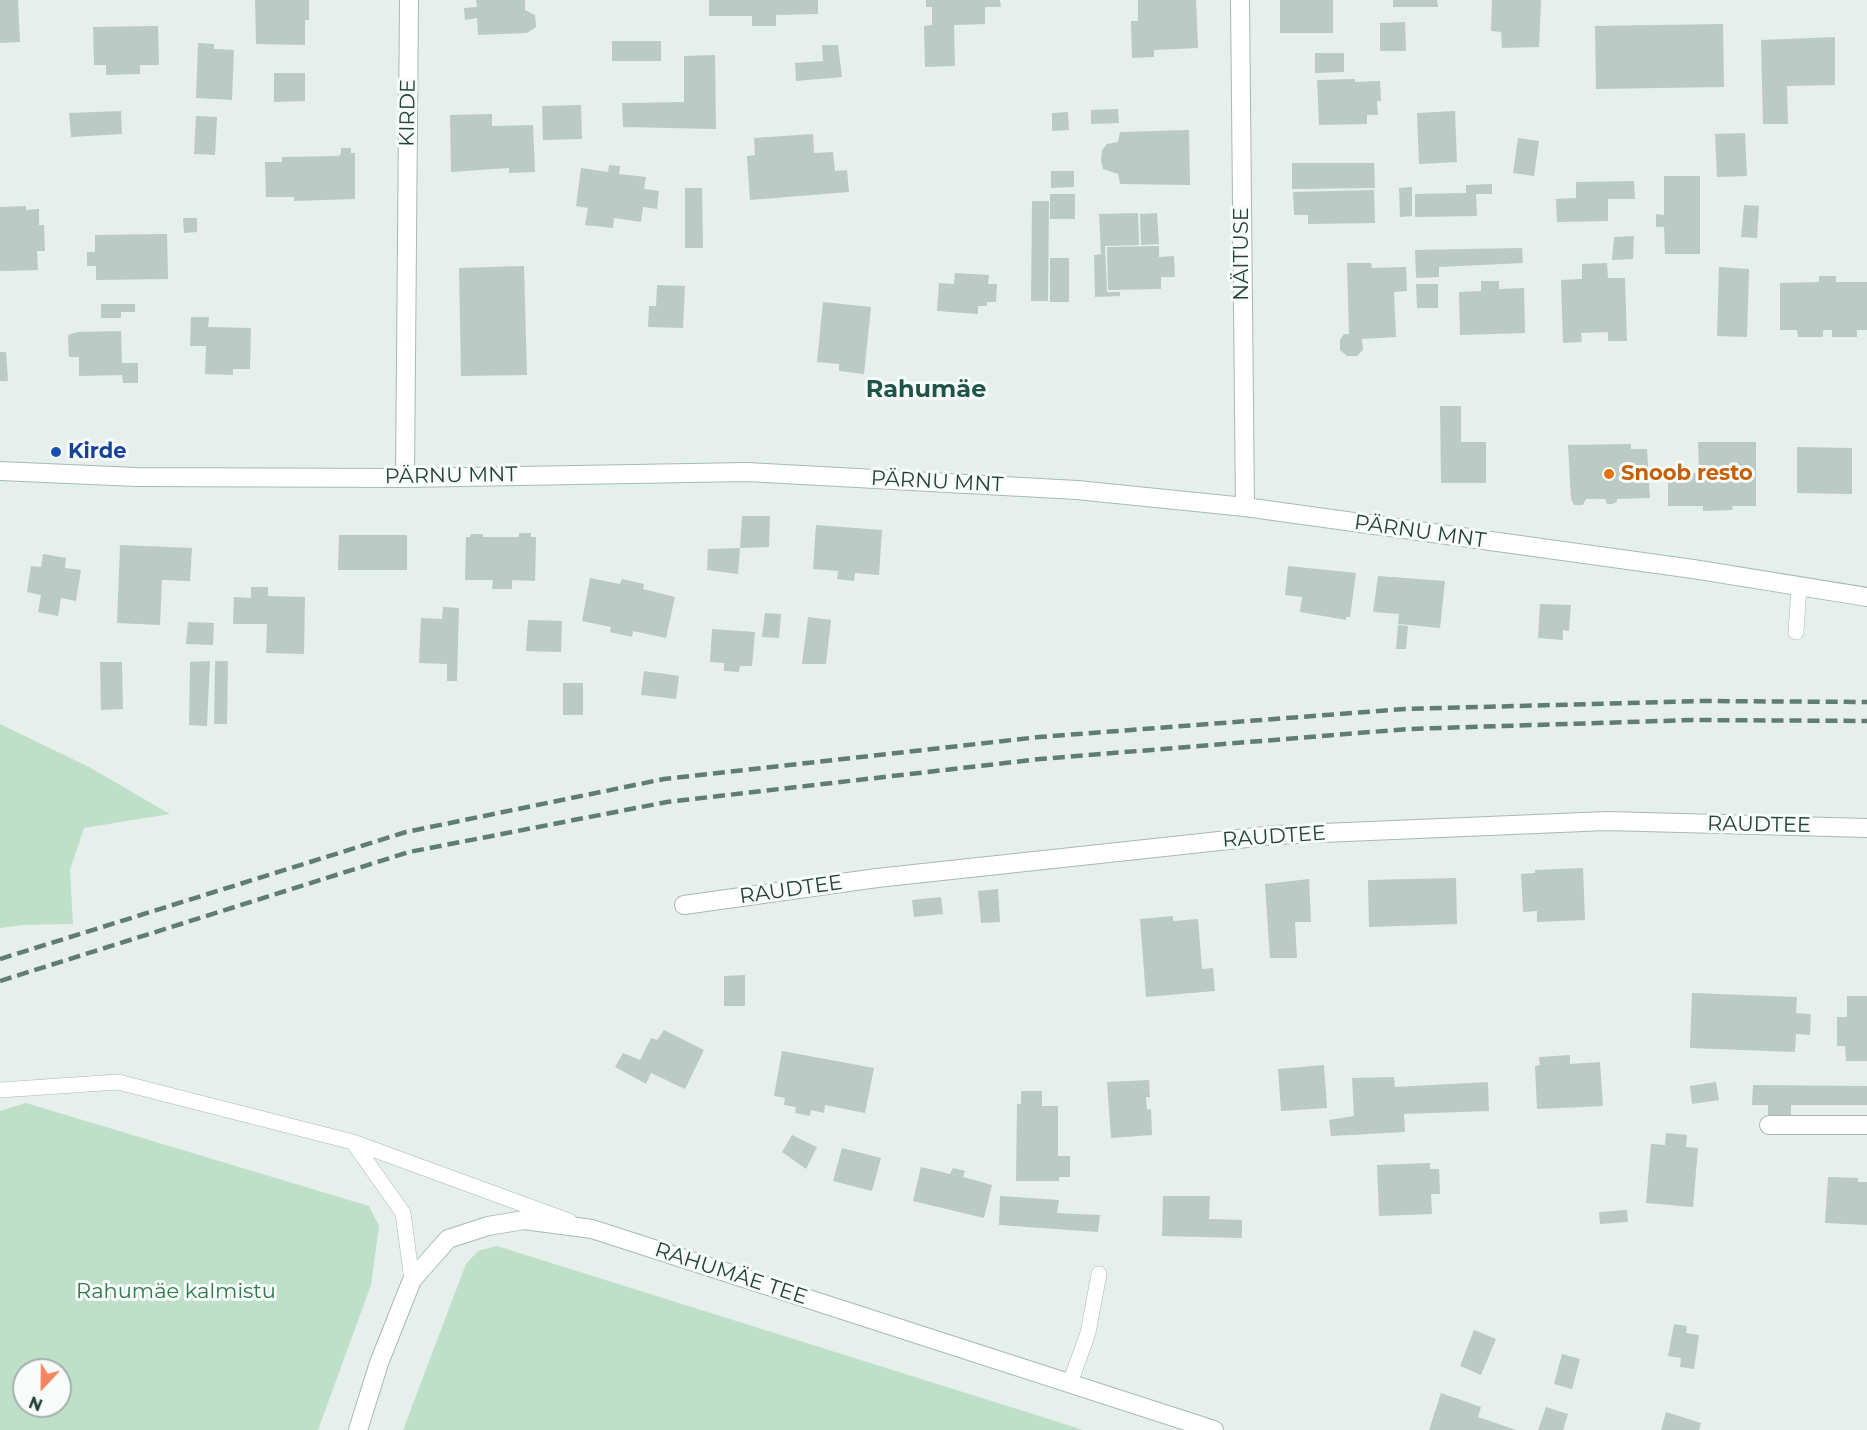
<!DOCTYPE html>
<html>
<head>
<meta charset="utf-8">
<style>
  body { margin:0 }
  #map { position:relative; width:1867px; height:1430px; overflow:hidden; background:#e6efeb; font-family:Montserrat,sans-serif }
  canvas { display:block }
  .north { position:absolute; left:12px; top:1358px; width:60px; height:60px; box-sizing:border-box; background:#f7fbf9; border:2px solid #a3b1ad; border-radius:50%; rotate:202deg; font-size:16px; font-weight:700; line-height:24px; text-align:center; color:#24423a }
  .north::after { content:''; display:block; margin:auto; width:21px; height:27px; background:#f4845f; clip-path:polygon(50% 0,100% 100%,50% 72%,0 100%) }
</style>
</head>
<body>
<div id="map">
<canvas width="1867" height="1430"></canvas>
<div class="north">N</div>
</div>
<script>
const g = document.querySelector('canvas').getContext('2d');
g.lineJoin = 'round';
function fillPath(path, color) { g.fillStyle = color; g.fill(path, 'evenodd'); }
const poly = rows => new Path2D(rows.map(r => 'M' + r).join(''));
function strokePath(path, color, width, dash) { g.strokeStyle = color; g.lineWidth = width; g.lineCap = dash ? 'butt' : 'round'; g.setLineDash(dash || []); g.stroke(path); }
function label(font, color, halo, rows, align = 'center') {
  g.font = font + ' Montserrat,sans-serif'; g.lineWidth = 6; g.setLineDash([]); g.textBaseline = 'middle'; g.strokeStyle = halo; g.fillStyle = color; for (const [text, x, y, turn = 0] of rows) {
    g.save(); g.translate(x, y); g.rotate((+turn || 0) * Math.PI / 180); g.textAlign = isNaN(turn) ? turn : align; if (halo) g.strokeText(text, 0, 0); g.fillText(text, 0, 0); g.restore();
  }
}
const green = poly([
  [0,724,89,767,170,814,84,828,70,870,73,924,22,925,0,928],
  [26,1103,369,1206,379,1226,371,1285,318,1430,0,1430,0,1111],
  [24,1370,60,1370,60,1406,24,1406],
  [497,1246,1033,1414,1083,1430,403,1430,466,1264,478,1251]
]);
const building = poly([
  [0,0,18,0,20,42,0,43],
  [255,0,309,0,309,20,305,20,305,45,256,44],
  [476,0,525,0,525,10,535,15,536,27,527,33,478,35,477,18,465,20,464,8,477,7],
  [709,0,818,0,818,14,776,15,776,26,752,26,752,16,709,16],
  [926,0,1000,0,1001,7,985,7,985,24,954,25,955,66,925,67,924,26,932,25,932,7,926,7],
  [1138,0,1196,0,1198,48,1154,50,1154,57,1132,58,1131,21,1138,21],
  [1280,0,1333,0,1333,33,1280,33],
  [1393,0,1437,0,1438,7,1393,7],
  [1492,0,1541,0,1539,47,1502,48,1501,32,1491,31],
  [1405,22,1406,51,1380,51,1380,23],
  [1723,24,1724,87,1596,89,1595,26],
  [158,26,159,65,140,65,140,74,106,75,106,65,94,65,93,27],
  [1835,37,1835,85,1787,86,1788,124,1763,124,1761,40],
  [612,41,661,41,661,61,612,61],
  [198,43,214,44,214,49,234,50,232,100,196,98],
  [822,45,838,45,842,77,796,81,795,63,823,61],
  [1315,53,1344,53,1344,72,1315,73],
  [715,55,716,129,623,127,622,103,684,102,684,56],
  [274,73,305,73,305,101,274,102],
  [1355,79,1355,82,1380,81,1381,101,1377,101,1378,115,1367,115,1367,124,1319,125,1317,80],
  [581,105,582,139,543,140,542,106],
  [1118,109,1119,123,1091,124,1091,110],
  [121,111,122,134,71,137,69,113],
  [1455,111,1457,162,1419,164,1417,113],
  [1068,112,1069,130,1052,131,1052,113],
  [492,114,492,126,533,125,535,172,509,173,509,168,451,172,450,115],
  [196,116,217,117,215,155,194,154],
  [1189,130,1190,185,1120,184,1118,174,1103,169,1101,161,1102,150,1107,144,1118,142,1120,132],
  [1745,133,1747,176,1717,177,1715,134],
  [813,134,814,153,833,152,835,171,847,170,849,192,750,200,747,156,755,155,754,138],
  [1518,138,1539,141,1534,176,1513,173],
  [341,148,351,148,351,153,355,153,355,199,294,201,294,197,266,197,265,162,282,162,282,157,338,156,341,154],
  [1292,163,1374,163,1375,188,1292,189],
  [609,165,620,166,619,174,646,177,644,189,659,191,657,209,643,207,641,222,614,218,613,228,585,225,588,208,576,206,581,168,608,172],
  [1051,171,1074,171,1074,187,1051,188],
  [1664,176,1700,176,1700,254,1665,254,1664,227,1656,227,1656,214,1664,215],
  [1634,181,1635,199,1608,199,1608,221,1557,222,1556,199,1576,198,1576,182],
  [1492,184,1492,194,1476,194,1477,216,1415,217,1415,194,1466,193,1466,185],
  [1412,187,1412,216,1400,217,1399,188],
  [685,188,702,188,703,248,685,248],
  [1374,190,1375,223,1308,224,1308,215,1294,215,1293,192],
  [1050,194,1075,194,1075,219,1050,219],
  [1032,201,1049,201,1048,301,1031,301],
  [1744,205,1759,206,1757,238,1741,237],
  [26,206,26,210,39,209,39,225,44,225,45,251,37,251,38,270,0,271,0,207],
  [1138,213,1139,245,1105,246,1107,292,1120,292,1120,296,1095,297,1094,255,1101,254,1099,214],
  [1157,213,1159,244,1141,245,1140,214],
  [183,218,197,218,197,232,184,233],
  [167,234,168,279,96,280,96,266,87,266,87,252,95,252,95,235],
  [1634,236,1633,259,1612,260,1614,237],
  [1159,246,1159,257,1174,256,1175,277,1161,277,1161,289,1108,290,1107,247],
  [1522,248,1523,263,1439,267,1439,277,1416,278,1415,250],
  [1050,258,1069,258,1069,302,1050,302],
  [1347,263,1371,263,1372,268,1406,267,1407,291,1394,292,1396,337,1362,339,1363,350,1357,356,1347,356,1340,350,1340,340,1344,334,1349,334],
  [1607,263,1608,278,1625,278,1627,341,1608,341,1608,332,1581,333,1582,342,1563,343,1561,280,1582,279,1582,264],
  [524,266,527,375,461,376,459,268],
  [1719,267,1749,269,1747,337,1717,336],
  [955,273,989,275,988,284,997,284,996,302,987,302,987,306,978,306,978,314,937,311,939,283,954,284],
  [1819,276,1836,276,1836,282,1867,282,1867,330,1857,330,1857,337,1832,337,1832,330,1823,330,1823,337,1798,337,1797,330,1780,330,1780,283,1819,282],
  [1481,281,1499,281,1499,289,1524,288,1525,333,1460,335,1459,292,1481,291],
  [1416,284,1438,284,1438,308,1417,308],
  [657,285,685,286,683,328,648,327,649,306,656,306],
  [823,302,871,307,864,374,839,371,839,364,817,362],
  [101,304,135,304,135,312,121,312,121,318,101,318],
  [191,317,209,317,208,327,251,328,250,369,233,369,233,375,205,374,206,346,190,346],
  [121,331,122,363,138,363,138,383,123,383,122,375,79,376,79,357,69,357,68,335,78,332],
  [0,352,6,352,8,381,0,381],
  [1440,406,1461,406,1461,442,1486,442,1486,483,1441,483],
  [1698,442,1756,442,1756,506,1732,506,1733,510,1703,511,1703,506,1668,506,1668,473,1699,473],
  [1631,444,1631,449,1647,449,1650,498,1617,499,1617,502,1612,504,1607,504,1605,499,1586,499,1583,505,1574,505,1571,499,1568,445],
  [1797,447,1852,448,1852,494,1797,493],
  [742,516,770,516,769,547,740,548],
  [816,525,882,530,879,575,855,573,854,581,837,579,838,571,813,569],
  [519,533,531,533,531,537,536,537,535,581,512,580,512,589,492,589,493,580,465,580,466,537,470,537,471,534,483,534,483,537,519,537],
  [339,535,407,535,407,570,338,570],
  [120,545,192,548,190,581,162,580,160,625,117,623],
  [740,548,738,574,707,570,708,549],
  [43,554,66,558,65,568,81,570,76,601,61,598,58,616,38,612,41,595,27,592,31,566,41,567],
  [1288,566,1356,573,1350,617,1346,617,1346,620,1300,612,1302,597,1285,595],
  [1378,576,1445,581,1440,628,1398,624,1399,614,1373,612],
  [590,578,620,584,622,579,644,584,643,589,675,597,666,638,633,631,632,637,610,632,611,627,582,621],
  [251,587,268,587,268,596,305,597,304,654,266,653,267,624,233,624,234,597,251,598],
  [1540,604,1571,605,1569,631,1563,630,1563,640,1538,638],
  [443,607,459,608,457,681,447,681,447,664,419,663,421,618,442,619],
  [765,613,781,614,779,638,762,637],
  [808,617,831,620,826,664,802,664],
  [528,620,562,621,561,652,526,651],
  [188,622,214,623,213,645,186,644],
  [1398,625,1408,626,1406,649,1396,649],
  [712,629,755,632,752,666,740,666,739,672,724,671,724,663,710,662],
  [210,661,207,726,189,725,190,662],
  [215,661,228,661,227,724,214,724],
  [100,662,122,662,123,709,101,710],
  [644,671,679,676,676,699,641,695],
  [563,683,583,683,583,715,563,715],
  [1583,868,1585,920,1537,922,1537,911,1523,912,1521,874,1535,873,1535,870],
  [1456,878,1457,924,1369,927,1368,880],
  [1309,879,1311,922,1295,922,1297,958,1270,958,1265,884],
  [998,889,1000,922,981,923,978,891],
  [941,897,943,914,914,917,912,900],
  [1173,916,1173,921,1198,919,1202,969,1213,968,1215,991,1146,997,1140,919],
  [745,975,745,1006,724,1006,724,976],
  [1692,993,1797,997,1796,1013,1811,1014,1810,1035,1796,1034,1795,1052,1690,1048],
  [1847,996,1867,996,1867,1061,1846,1061,1845,1046,1837,1046,1837,1017,1847,1017],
  [664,1030,704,1050,685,1089,651,1073,646,1084,615,1067,623,1053,640,1060,651,1038,657,1040],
  [782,1051,874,1068,865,1113,825,1105,824,1113,811,1110,810,1116,795,1113,796,1107,784,1105,785,1098,774,1096],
  [1570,1055,1570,1064,1600,1062,1603,1106,1537,1109,1535,1066,1540,1065,1539,1057],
  [1324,1065,1327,1108,1281,1111,1278,1069],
  [1394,1077,1395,1087,1488,1082,1489,1111,1404,1114,1405,1132,1331,1136,1329,1120,1354,1116,1352,1078],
  [1149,1080,1150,1097,1146,1097,1147,1110,1151,1109,1152,1135,1111,1138,1107,1082],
  [1716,1082,1719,1100,1692,1104,1690,1086],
  [1753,1085,1867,1086,1867,1105,1791,1105,1791,1116,1768,1118,1768,1105,1752,1105],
  [1021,1091,1042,1091,1042,1106,1058,1106,1058,1156,1070,1156,1070,1177,1059,1177,1059,1181,1016,1181,1017,1104,1021,1104],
  [1666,1133,1687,1135,1686,1147,1698,1148,1693,1207,1646,1203,1651,1144,1665,1145],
  [792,1135,817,1147,806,1169,782,1152],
  [842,1148,881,1158,872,1191,833,1181],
  [1430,1163,1430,1169,1439,1169,1440,1194,1431,1194,1432,1214,1379,1216,1377,1165],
  [921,1167,950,1174,953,1168,965,1171,963,1177,992,1185,984,1218,913,1201],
  [1828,1177,1858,1178,1858,1182,1867,1182,1867,1225,1825,1223],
  [1000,1196,1059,1200,1057,1213,1100,1215,1098,1232,999,1225],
  [1163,1196,1210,1196,1209,1219,1242,1220,1242,1238,1162,1236],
  [1627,1210,1628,1222,1600,1224,1599,1212],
  [1674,1324,1687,1326,1686,1333,1699,1335,1694,1369,1680,1367,1681,1358,1668,1356],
  [1474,1330,1496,1339,1481,1375,1460,1366],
  [1562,1354,1580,1359,1572,1389,1554,1384],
  [1441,1393,1481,1407,1478,1417,1516,1430,1429,1430],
  [1546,1407,1568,1414,1563,1430,1538,1430],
  [1666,1412,1701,1423,1699,1430,1661,1430]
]);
const lane = poly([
  [1796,632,1799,587],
  [0,1090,118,1082,353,1142,569,1221],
  [353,1142,403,1213,412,1280],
  [1070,1383,1088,1333,1099,1274]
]);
const street = poly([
  [1240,0,1245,507],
  [405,478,409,0],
  [684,905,877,878,1275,835,1607,821,1867,828],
  [1769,1125,1867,1125]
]);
const secondary = poly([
  [0,471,136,477,405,478,747,472,1077,490,1245,507,1693,569,1867,597],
  [358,1430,379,1363,412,1280,448,1239,488,1226,524,1220,592,1229,1214,1430]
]);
const rail = poly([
  [0,959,406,832,664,779,1039,737,1405,709,1703,701,1867,702],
  [0,981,409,852,667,802,1040,759,1408,729,1693,720,1867,721]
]);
const markers = [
  [56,452,6,"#1a4fb4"],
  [1609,474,6,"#e8710a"]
];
const streetNames = [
  ["KIRDE",408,113,-89],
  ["NÄITUSE",1242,254,-90],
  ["PÄRNU MNT",451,476,-1],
  ["PÄRNU MNT",937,482,3],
  ["PÄRNU MNT",1420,532,8],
  ["RAUDTEE",1759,825,1],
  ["RAUDTEE",1274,837,-4],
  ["RAUDTEE",791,890,-8],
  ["RAHUMÄE TEE",731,1274,18]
];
const transitNames = [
  ["Kirde",68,452]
];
const foodNames = [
  ["Snoob resto",1621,474]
];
const parkNames = [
  ["Rahumäe kalmistu",176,1292]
];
const quarterNames = [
  ["Rahumäe",926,390]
];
fillPath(green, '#bfe0c8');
fillPath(building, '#bbcac4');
strokePath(lane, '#a8b8b2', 16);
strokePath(street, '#a8b8b2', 20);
strokePath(secondary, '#a4bbb3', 20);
strokePath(lane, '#fff', 15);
strokePath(street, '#fff', 18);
strokePath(secondary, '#fff', 18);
strokePath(rail, '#5f7d75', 4.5, [12, 6]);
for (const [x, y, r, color] of markers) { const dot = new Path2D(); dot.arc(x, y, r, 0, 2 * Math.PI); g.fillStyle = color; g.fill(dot); strokePath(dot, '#f7fbf9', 2); }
label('21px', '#24423a', '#f7fbf9', streetNames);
label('bold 21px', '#164399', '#f7fbf9', transitNames, 'left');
label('bold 21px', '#c56008', '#f7fbf9', foodNames, 'left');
label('21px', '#2d7a4b', '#f7fbf9', parkNames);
label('bold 24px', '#1f5548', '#f7fbf9', quarterNames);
</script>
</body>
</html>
